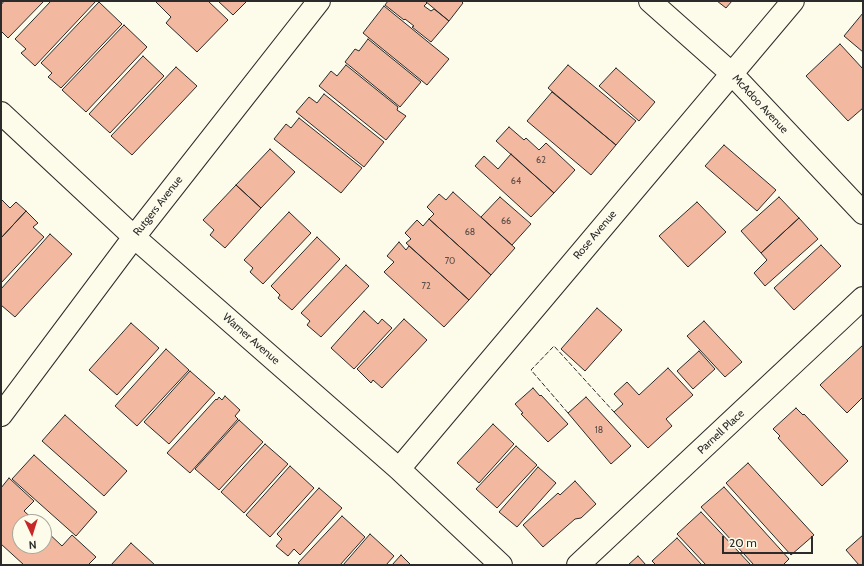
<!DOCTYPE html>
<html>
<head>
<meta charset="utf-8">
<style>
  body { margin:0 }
  #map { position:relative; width:864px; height:566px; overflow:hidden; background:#fdfbea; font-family:Cabin,sans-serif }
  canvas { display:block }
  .frame { position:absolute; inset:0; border:2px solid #2b2b2b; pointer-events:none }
  .north { position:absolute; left:12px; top:514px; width:40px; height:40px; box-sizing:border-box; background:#fdfbea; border:1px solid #a9a89e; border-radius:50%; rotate:176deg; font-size:11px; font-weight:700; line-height:16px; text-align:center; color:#2b2b2b }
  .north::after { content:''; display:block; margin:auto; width:14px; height:18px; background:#c62828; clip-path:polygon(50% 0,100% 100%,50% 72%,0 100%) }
  .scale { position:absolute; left:722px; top:536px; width:91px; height:18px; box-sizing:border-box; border:2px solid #2b2b2b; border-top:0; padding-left:5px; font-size:12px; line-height:14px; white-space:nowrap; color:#2b2b2b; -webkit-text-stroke:3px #fdfbea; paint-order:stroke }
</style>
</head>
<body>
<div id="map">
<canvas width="864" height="566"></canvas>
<div class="frame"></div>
<div class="north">N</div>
<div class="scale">20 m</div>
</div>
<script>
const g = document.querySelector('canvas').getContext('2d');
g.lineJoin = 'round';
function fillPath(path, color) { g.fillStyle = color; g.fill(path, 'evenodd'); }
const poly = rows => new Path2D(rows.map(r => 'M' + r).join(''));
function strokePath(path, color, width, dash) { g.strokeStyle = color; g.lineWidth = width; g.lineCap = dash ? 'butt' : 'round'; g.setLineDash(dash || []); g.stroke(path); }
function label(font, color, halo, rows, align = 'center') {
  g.font = font + ' Cabin,sans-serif'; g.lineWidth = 3; g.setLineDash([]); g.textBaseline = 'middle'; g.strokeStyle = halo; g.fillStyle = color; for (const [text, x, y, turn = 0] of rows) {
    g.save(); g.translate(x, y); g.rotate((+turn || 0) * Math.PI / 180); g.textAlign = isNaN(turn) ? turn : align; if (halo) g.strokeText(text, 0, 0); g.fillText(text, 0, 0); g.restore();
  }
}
const building = poly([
  [4,1,44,1,8,38,1,31,1,5,4,1],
  [51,1,96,1,35,66,21,53,26,49,15,39,51,1],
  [155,1,208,1,228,20,197,52,166,23,171,17,155,1],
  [218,1,247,1,233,15,218,1],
  [388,1,425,1,427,3,424,6,431,11,434,9,449,21,431,42,412,27,414,26,405,19,404,20,385,5,388,1],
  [425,1,461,1,463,3,449,21,425,1],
  [717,1,732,1,726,8,717,1],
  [99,2,122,24,61,88,48,77,52,73,41,63,99,2],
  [384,6,449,59,427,85,363,33,384,6],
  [863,13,863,52,844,36,863,13],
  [124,25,147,47,86,112,62,90,124,25],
  [368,39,421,82,400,107,345,62,355,49,359,51,368,39],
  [840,44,863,69,863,108,848,121,806,76,840,44],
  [143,56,164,76,110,133,89,114,143,56],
  [346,65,398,107,397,110,406,116,386,140,319,86,331,71,337,76,346,65],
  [568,65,636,121,616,145,548,88,568,65],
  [176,67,197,86,132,155,111,136,176,67],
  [616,68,655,102,639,121,599,86,616,68],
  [552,92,616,145,591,175,527,121,552,92],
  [324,94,384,142,364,167,296,112,309,97,317,103,324,94],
  [299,118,362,168,341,193,274,139,286,124,291,128,299,118],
  [509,127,524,140,526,138,539,150,546,143,575,170,554,193,496,141,509,127],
  [724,145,776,190,757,211,705,166,724,145],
  [270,149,295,172,261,208,236,185,270,149],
  [511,154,554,193,531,217,475,166,484,156,498,169,511,154],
  [236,185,261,208,225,248,210,235,214,230,203,220,236,185],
  [453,192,515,248,491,275,429,219,434,214,427,207,439,194,446,200,453,192],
  [500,197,531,224,512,245,481,217,500,197],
  [779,197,799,218,761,253,741,231,779,197],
  [1,199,10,208,16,202,26,211,1,238,1,199],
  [697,202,726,232,688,267,659,236,697,202],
  [26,211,38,223,33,227,44,237,1,283,1,238,26,211],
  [289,212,311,233,263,284,250,272,253,268,244,260,289,212],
  [799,218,818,239,765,286,754,273,767,260,761,253,799,218],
  [429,219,491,275,469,300,406,243,411,239,405,233,417,220,423,226,429,219],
  [50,234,72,254,15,317,1,305,1,289,50,234],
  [317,237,340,259,292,310,278,298,280,295,271,286,317,237],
  [399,242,406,250,409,246,469,300,444,327,384,272,394,262,387,256,399,242],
  [821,245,841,266,794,310,774,288,821,245],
  [346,265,369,286,321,337,307,325,310,321,301,313,346,265],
  [597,308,622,330,585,371,561,349,597,308],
  [364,311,378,324,382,319,392,328,354,369,331,348,364,311],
  [404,319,427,340,382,388,373,380,371,383,357,369,404,319],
  [704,321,742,362,725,377,687,336,704,321],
  [131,323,159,348,117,395,89,370,131,323],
  [863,345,863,397,847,413,820,385,863,345],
  [166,349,189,370,137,426,115,406,166,349],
  [699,351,715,369,693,389,677,371,699,351],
  [668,368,693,395,666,419,672,426,648,448,614,412,623,404,614,394,627,382,639,395,668,368],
  [190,371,215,393,169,444,144,422,190,371],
  [533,388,540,396,541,395,568,424,548,442,521,414,523,413,515,404,533,388],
  [225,396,240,410,235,416,238,419,190,473,167,453,216,399,217,400,219,397,222,400,225,396],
  [586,397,631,446,611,464,568,413,586,397],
  [796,408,803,415,804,414,848,461,822,486,778,438,780,436,773,429,796,408],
  [65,415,127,471,104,496,42,441,65,415],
  [239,420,263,442,219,490,195,469,239,420],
  [493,424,514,444,479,483,457,463,493,424],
  [265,444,288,464,244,513,221,492,265,444],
  [516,446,537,465,497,508,476,489,516,446],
  [34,455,97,512,76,536,12,479,34,455],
  [748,463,814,535,791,555,726,483,748,463],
  [290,466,314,488,270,537,246,515,290,466],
  [538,467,556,483,517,527,499,512,538,467],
  [9,478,34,501,24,511,36,522,20,522,20,546,44,546,44,529,62,546,72,535,96,557,88,565,24,565,1,544,1,488,9,478],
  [575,481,596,504,581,518,575,519,543,547,523,525,558,493,560,495,575,481],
  [724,487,789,559,783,565,754,565,701,507,724,487],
  [319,488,342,508,300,555,294,549,288,556,276,546,282,539,277,534,319,488],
  [701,512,751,565,706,565,677,534,701,512],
  [342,516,365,537,340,565,301,565,298,563,342,516],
  [370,534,394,556,386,565,343,565,370,534],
  [863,535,863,565,859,565,846,550,863,535],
  [677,538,702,565,656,565,652,561,677,538],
  [131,543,155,565,111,565,131,543],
  [401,555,411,565,392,565,401,555],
  [638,556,646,565,628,565,638,556]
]);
const street = poly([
  [650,1,731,73,863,213],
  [1,113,134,237,399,469,501,565],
  [1,415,134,237,319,1],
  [399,469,793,1],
  [578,565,863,298]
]);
const fence = poly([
  [568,413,531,370,554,346,614,412]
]);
const numberNames = [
  ["62",541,160],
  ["64",516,181],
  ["66",506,221],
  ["68",470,232],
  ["70",450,261],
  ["72",426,286],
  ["18",599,430]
];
const streetNames = [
  ["McAdoo Avenue",760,104,47],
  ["Rutgers Avenue",158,206,-52],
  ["Rose Avenue",595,235,-50],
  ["Warner Avenue",251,339,41],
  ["Parnell Place",721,432,-43]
];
fillPath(building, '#f2b8a0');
strokePath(building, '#2b2b2b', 1);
strokePath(street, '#2b2b2b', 24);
strokePath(street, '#fdfbea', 22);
strokePath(fence, '#2b2b2b', 1, [5, 2]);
label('9px', '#5d4e48', null, numberNames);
label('11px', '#2b2b2b', '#fdfbea', streetNames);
</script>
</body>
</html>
